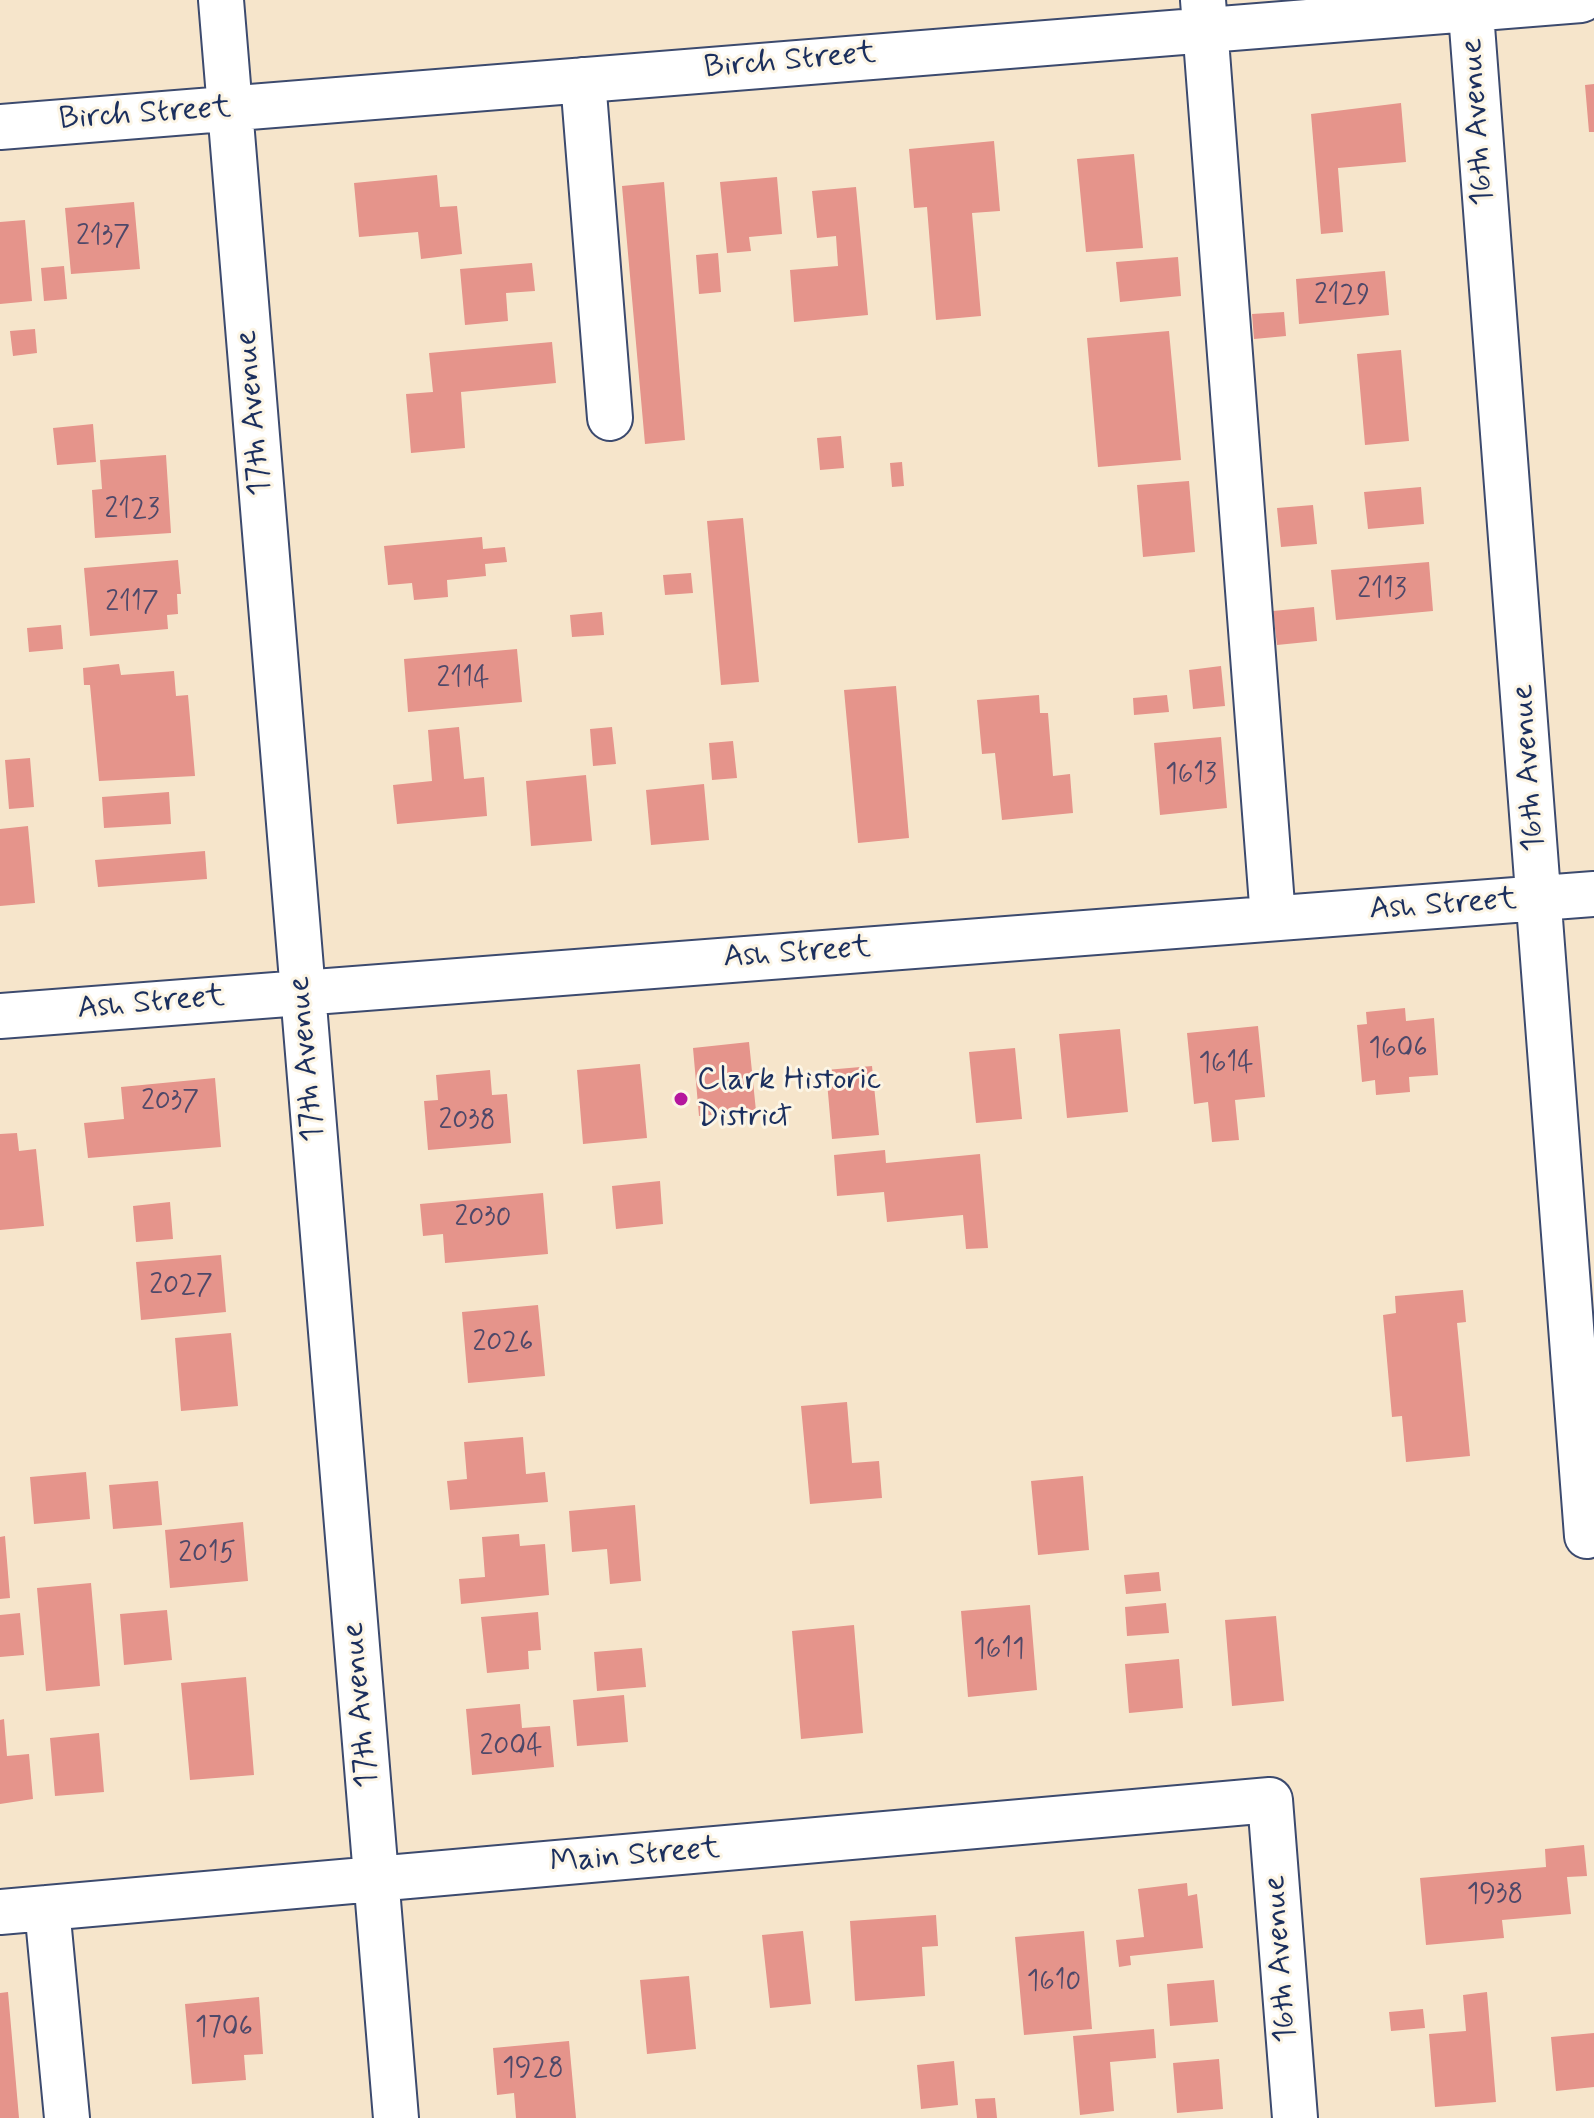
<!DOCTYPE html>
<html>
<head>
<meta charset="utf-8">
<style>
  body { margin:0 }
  canvas { display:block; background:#f6e5cb }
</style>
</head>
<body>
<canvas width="1594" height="2118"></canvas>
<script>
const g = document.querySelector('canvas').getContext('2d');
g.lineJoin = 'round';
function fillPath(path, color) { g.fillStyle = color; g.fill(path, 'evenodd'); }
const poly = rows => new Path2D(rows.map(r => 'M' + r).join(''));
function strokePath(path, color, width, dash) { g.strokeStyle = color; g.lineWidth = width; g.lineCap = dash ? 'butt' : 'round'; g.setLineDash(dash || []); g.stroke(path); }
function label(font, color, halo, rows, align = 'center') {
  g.font = font + ' Mynerve,sans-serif'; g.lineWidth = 6; g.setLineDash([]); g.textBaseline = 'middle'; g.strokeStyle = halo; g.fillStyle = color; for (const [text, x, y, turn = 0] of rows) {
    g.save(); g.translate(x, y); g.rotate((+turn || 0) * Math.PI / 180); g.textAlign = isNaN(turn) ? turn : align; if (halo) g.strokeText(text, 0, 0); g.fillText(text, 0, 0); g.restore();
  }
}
const building = poly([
  [1594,84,1594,132,1589,132,1585,85],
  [1401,103,1406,162,1338,168,1343,232,1321,234,1311,114],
  [994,141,1000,211,972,213,981,316,936,320,927,207,914,208,909,149],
  [1134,154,1143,248,1086,252,1077,159],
  [437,175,440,207,457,206,462,254,421,259,418,232,359,237,354,183],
  [777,177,782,234,749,237,751,251,727,253,720,182],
  [664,182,685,440,645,444,622,186],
  [856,187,868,315,794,322,790,270,838,266,836,236,817,238,812,191],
  [134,202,140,269,71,274,65,208],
  [25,220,32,301,0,304,0,222],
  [718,253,721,292,699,294,696,255],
  [1178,257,1181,296,1120,302,1116,262],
  [532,263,535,291,506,293,508,321,465,325,460,269],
  [64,266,67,299,44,301,41,268],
  [1385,271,1389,315,1299,324,1296,279],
  [1284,312,1286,336,1254,339,1252,314],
  [35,329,37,353,13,356,10,331],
  [1169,331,1181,460,1098,467,1087,338],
  [552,342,556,383,461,392,465,448,411,453,406,394,433,392,429,353],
  [1401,350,1409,441,1365,445,1357,354],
  [93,424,96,462,57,465,53,428],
  [841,436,844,468,820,470,817,438],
  [166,455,171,533,95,538,92,490,102,489,100,460],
  [902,462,904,486,892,487,890,463],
  [1189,481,1195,552,1143,557,1137,485],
  [1421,487,1424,524,1368,529,1364,492],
  [1313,505,1317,544,1281,547,1277,508],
  [743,518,759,682,721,685,707,521],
  [482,537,483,549,505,547,507,562,485,564,486,576,447,580,448,597,414,600,412,583,388,585,384,546],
  [178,560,181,594,177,594,178,614,167,615,168,629,90,636,84,568],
  [1429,562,1433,611,1336,620,1331,570],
  [691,573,693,593,665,595,663,575],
  [1314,607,1317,641,1277,645,1273,611],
  [602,612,604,635,572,637,570,615],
  [61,625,63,649,29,652,27,628],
  [517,649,522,702,408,712,404,659],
  [119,664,121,675,174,671,176,696,188,695,195,776,99,781,90,685,84,685,83,668],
  [1221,666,1225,706,1193,709,1189,670],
  [896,686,909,838,858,843,844,690],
  [1039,695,1040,713,1048,713,1053,776,1070,774,1073,813,1002,820,995,753,982,754,977,700],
  [1167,695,1169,712,1134,715,1133,698],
  [459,727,464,779,484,777,487,816,397,824,393,785,432,781,428,730],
  [612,727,616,764,593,766,590,729],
  [1221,737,1227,808,1160,815,1154,743],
  [733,741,737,778,712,780,709,743],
  [30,758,34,807,9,809,5,760],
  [586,775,592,841,531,846,526,781],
  [704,784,709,840,651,845,646,790],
  [169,792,171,824,104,828,102,797],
  [28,826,35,903,0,906,0,829],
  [205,851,207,879,98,887,95,860],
  [1405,1008,1406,1021,1434,1018,1438,1075,1409,1077,1410,1092,1376,1095,1375,1080,1362,1082,1357,1025,1367,1024,1366,1012],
  [1258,1026,1265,1097,1235,1100,1239,1140,1212,1142,1208,1102,1194,1104,1187,1033],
  [1120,1029,1128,1112,1067,1118,1059,1034],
  [749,1042,756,1111,699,1116,693,1048],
  [1015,1048,1022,1119,976,1123,969,1052],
  [640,1064,647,1138,583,1144,577,1070],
  [872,1066,879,1135,832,1139,826,1070],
  [490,1070,492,1095,507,1094,511,1143,428,1150,424,1101,438,1100,436,1075],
  [215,1078,221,1147,88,1158,84,1123,124,1119,121,1087],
  [17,1133,19,1151,36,1149,44,1226,0,1230,0,1134],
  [885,1150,886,1163,980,1154,988,1248,966,1249,963,1215,887,1222,884,1192,837,1196,834,1155],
  [660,1181,663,1224,616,1229,612,1186],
  [543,1193,548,1254,445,1263,443,1234,423,1236,420,1204],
  [170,1202,173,1239,136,1242,133,1206],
  [221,1255,226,1312,141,1320,136,1262],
  [1463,1290,1466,1322,1457,1323,1470,1456,1406,1462,1402,1416,1392,1417,1383,1315,1396,1313,1395,1296],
  [538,1305,545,1376,468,1383,462,1312],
  [231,1333,238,1406,181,1411,175,1338],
  [847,1402,852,1463,879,1461,882,1498,810,1504,801,1406],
  [523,1437,526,1474,545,1472,548,1502,450,1510,447,1481,467,1479,464,1442],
  [86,1472,90,1519,34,1524,30,1477],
  [1083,1476,1089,1550,1038,1555,1031,1481],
  [158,1481,162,1525,113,1529,109,1485],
  [635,1505,641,1581,610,1584,607,1549,572,1552,569,1511],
  [243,1522,248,1581,170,1588,165,1530],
  [519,1534,520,1546,545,1544,549,1595,461,1604,459,1579,485,1577,482,1537],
  [5,1536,10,1598,0,1599,0,1537],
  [1159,1572,1161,1591,1126,1594,1124,1575],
  [91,1583,100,1686,46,1691,37,1588],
  [1166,1603,1169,1633,1127,1636,1125,1607],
  [1030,1605,1037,1690,968,1697,961,1611],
  [167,1610,172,1660,124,1665,120,1614],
  [538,1612,541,1650,528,1651,529,1669,487,1673,481,1617],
  [20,1613,24,1655,0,1657,0,1615],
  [1276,1616,1284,1701,1232,1706,1225,1620],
  [854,1625,863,1733,801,1739,792,1631],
  [642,1648,646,1687,597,1691,594,1652],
  [1179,1659,1183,1708,1129,1713,1125,1664],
  [246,1677,254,1775,190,1780,181,1683],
  [624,1695,628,1742,577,1746,573,1700],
  [520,1704,522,1728,550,1726,554,1767,472,1775,466,1709],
  [4,1719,7,1756,29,1754,33,1799,0,1804,0,1720],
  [99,1733,104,1792,55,1796,50,1738],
  [1584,1845,1587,1876,1567,1877,1571,1914,1502,1920,1504,1938,1426,1945,1420,1878,1546,1867,1545,1849],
  [1187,1883,1188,1896,1197,1894,1203,1948,1130,1956,1131,1965,1119,1967,1116,1940,1144,1937,1138,1889],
  [936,1915,938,1946,922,1947,925,1996,855,2001,850,1921],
  [803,1931,811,2004,770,2008,762,1935],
  [1084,1931,1092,2029,1024,2035,1015,1937],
  [689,1976,696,2049,647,2054,640,1980],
  [1214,1980,1218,2022,1170,2026,1167,1984],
  [8,1992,19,2118,0,2118,0,1993],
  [1487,1992,1496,2102,1435,2107,1429,2034,1466,2031,1463,1995],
  [259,1997,263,2054,244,2055,246,2080,192,2084,185,2004],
  [1423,2009,1425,2028,1391,2031,1389,2012],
  [1154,2029,1156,2058,1110,2062,1114,2111,1080,2115,1073,2036],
  [1594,2033,1594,2087,1556,2091,1551,2037],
  [569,2041,576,2118,516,2118,514,2093,497,2095,493,2048],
  [1219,2059,1223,2109,1177,2113,1173,2063],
  [954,2061,958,2105,921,2109,917,2065],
  [995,2098,997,2118,977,2118,975,2099]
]);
const minor = poly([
  [221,0,396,2118],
  [1203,0,1273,918],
  [1470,0,1587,1536],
  [583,80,610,418],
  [0,127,1581,0],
  [0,1016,1594,894],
  [47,1908,67,2118],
  [0,1912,1270,1800,1295,2118]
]);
const markers = [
  [681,1099,8,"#b5179e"]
];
const numberNames = [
  ["2137",103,238],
  ["2129",1342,297],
  ["2123",132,511],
  ["2113",1382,591],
  ["2117",132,604],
  ["2114",463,680],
  ["1613",1191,776],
  ["1606",1398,1050],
  ["1614",1226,1065],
  ["2037",170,1103],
  ["2038",467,1122],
  ["2030",483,1219],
  ["2027",181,1287],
  ["2026",503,1344],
  ["2015",207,1555],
  ["1611",999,1651],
  ["2004",511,1748],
  ["1938",1495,1896],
  ["1610",1054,1983],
  ["1706",224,2029],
  ["1928",533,2070]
];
const streetNames = [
  ["Birch Street",790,62,-5],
  ["Birch Street",145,115,-4],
  ["16th Avenue",1479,122,-94],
  ["17th Avenue",255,413,-95],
  ["16th Avenue",1530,768,-94],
  ["Ash Street",1443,906,-4],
  ["Ash Street",797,954,-4],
  ["Ash Street",151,1004,-5],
  ["17th Avenue",308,1059,-95],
  ["17th Avenue",362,1705,-95],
  ["Main Street",635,1857,-5],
  ["16th Avenue",1282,1959,-94]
];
const poiNames = [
  ["Clark Historic",697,1081],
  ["District",697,1118]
];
fillPath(building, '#e5948b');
strokePath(minor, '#3c4a6e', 48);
strokePath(minor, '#fff', 44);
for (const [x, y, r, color] of markers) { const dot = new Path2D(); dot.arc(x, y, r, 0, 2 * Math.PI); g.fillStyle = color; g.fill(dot); strokePath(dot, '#fcf5e5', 3); }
label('28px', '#4e4869', null, numberNames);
label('32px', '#1b2f5e', '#fcf5e5', streetNames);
label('32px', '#1b2f5e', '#fcf5e5', poiNames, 'left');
</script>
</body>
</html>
